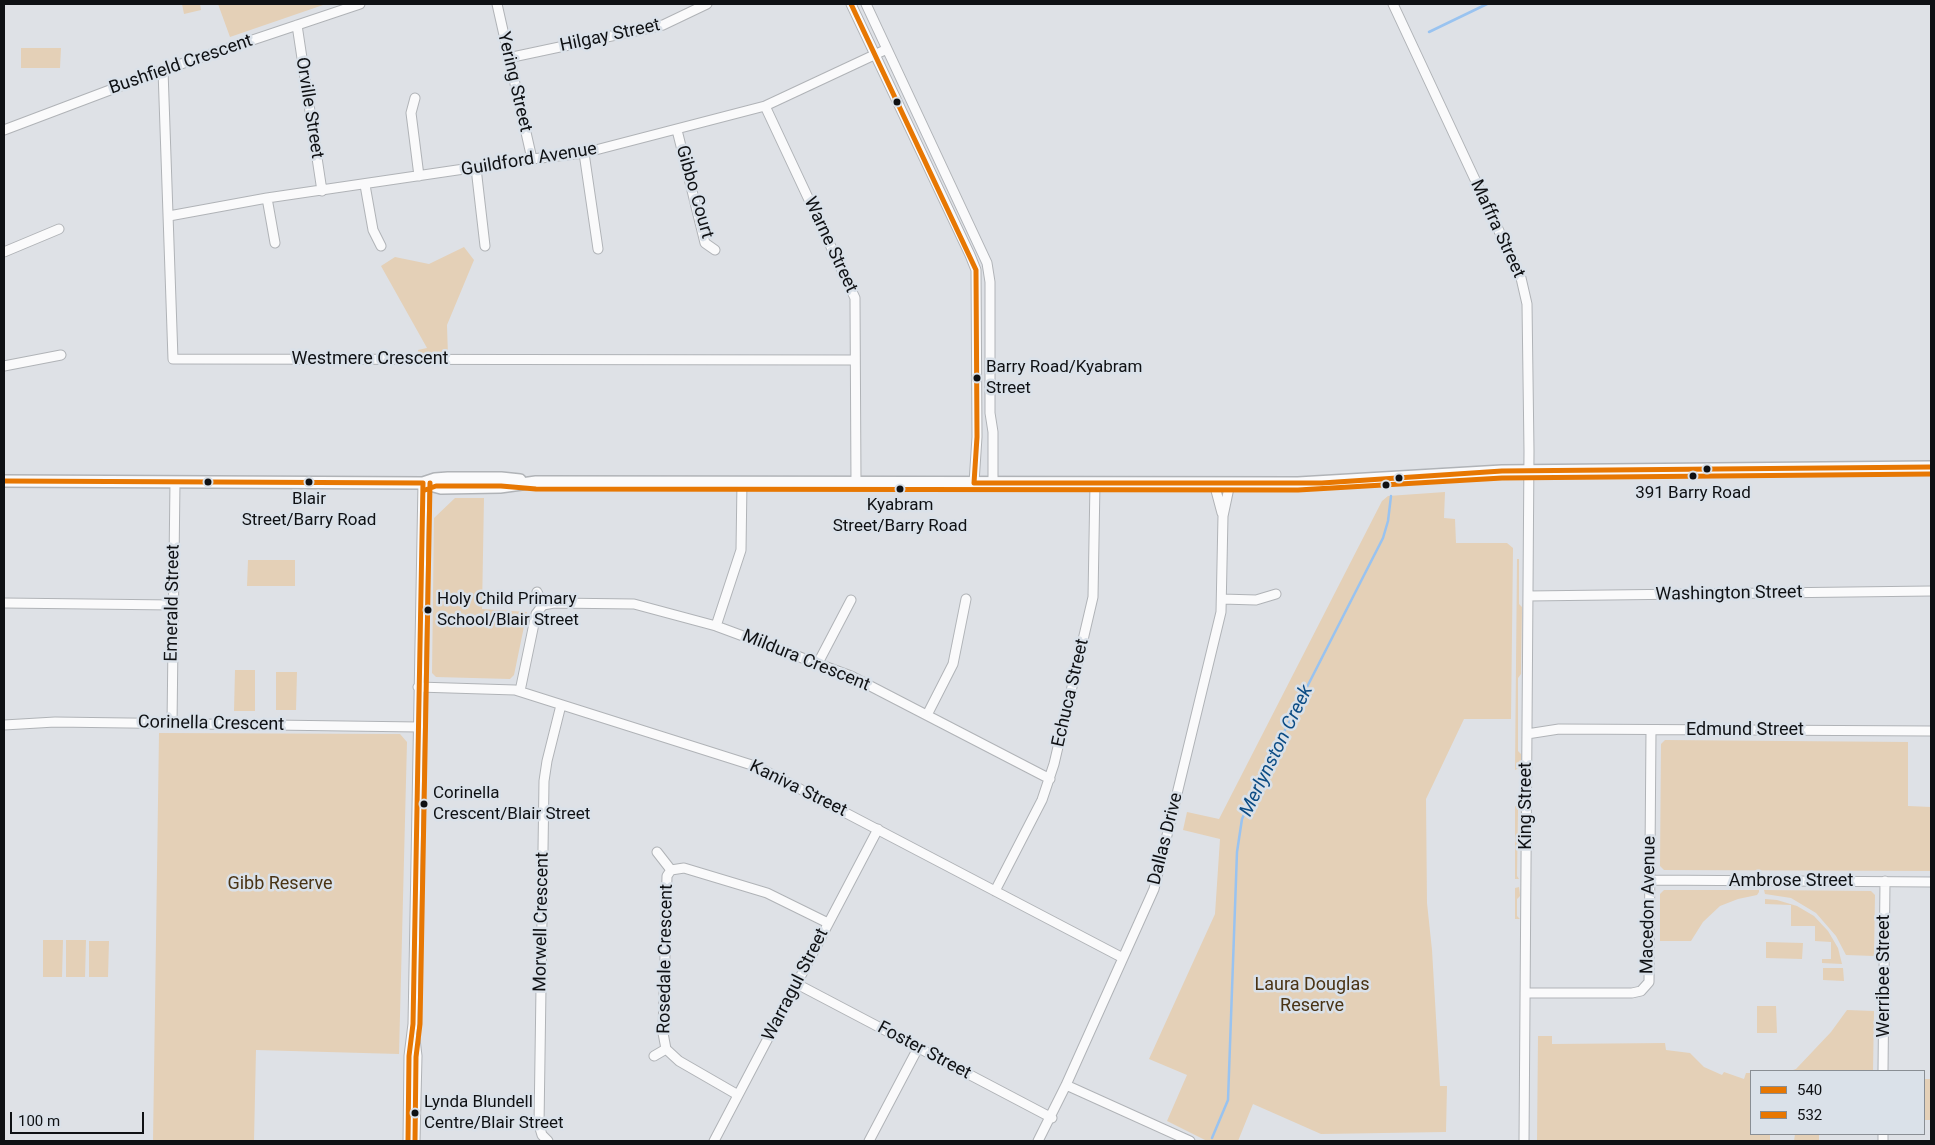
<!DOCTYPE html>
<html>
<head>
<meta charset="utf-8">
<style>
  body { margin:0 }
  #map { position:relative; width:1935px; height:1145px; overflow:hidden; background:#dee1e6; font-family:Roboto,sans-serif }
  canvas { display:block }
  .frame { position:absolute; inset:0; border:5px solid #0f1114; pointer-events:none }
  .legend { position:absolute; left:1750px; top:1070px; width:175px; height:65px; box-sizing:border-box; background:#dae1e9; border:1px solid #898e94; margin:0; padding:6px 9px; list-style:none; font-size:15px; color:#0f1114 }
  .legend li { display:flex; align-items:center; gap:10px; height:25px }
  .legend b { width:25px; border:1px solid #898e94 }
  .scale { position:absolute; left:10px; top:1112px; width:134px; height:22px; box-sizing:border-box; border:2px solid #0f1114; border-top:0; padding-left:6px; font-size:15px; line-height:18px; white-space:nowrap; color:#0f1114; -webkit-text-stroke:4px #dae1e9; paint-order:stroke }
</style>
</head>
<body>
<div id="map">
<canvas width="1935" height="1145"></canvas>
<div class="frame"></div>
<ul class="legend">
<li><b style="height:6px;background:#e77702"></b>540</li>
<li><b style="height:6px;background:#e77702"></b>532</li>
</ul>
<div class="scale">100 m</div>
</div>
<script>
const g = document.querySelector('canvas').getContext('2d');
g.lineJoin = 'round';
function fillPath(path, color) { g.fillStyle = color; g.fill(path, 'evenodd'); }
const poly = rows => new Path2D(rows.map(r => 'M' + r).join(''));
function strokePath(path, color, width, dash) { g.strokeStyle = color; g.lineWidth = width; g.lineCap = dash ? 'butt' : 'round'; g.setLineDash(dash || []); g.stroke(path); }
function label(font, color, halo, rows, align = 'center') {
  g.font = font + ' Roboto,sans-serif'; g.lineWidth = 5; g.setLineDash([]); g.textBaseline = 'middle'; g.strokeStyle = halo; g.fillStyle = color; for (const [text, x, y, turn = 0] of rows) {
    g.save(); g.translate(x, y); g.rotate((+turn || 0) * Math.PI / 180); g.textAlign = isNaN(turn) ? turn : align; if (halo) g.strokeText(text, 0, 0); g.fillText(text, 0, 0); g.restore();
  }
}
const green = poly([
  [182,4,200,4,201,10,184,14],
  [218,4,326,4,230,37],
  [21,48,61,48,60,68,21,68],
  [464,247,474,260,447,325,448,357,418,358,418,350,427,348,381,266,395,257,429,264],
  [1445,492,1444,518,1455,519,1456,543,1507,543,1513,548,1511,719,1464,719,1426,799,1427,903,1432,950,1440,1086,1447,1086,1446,1132,1321,1134,1253,1104,1238,1141,1207,1141,1167,1121,1187,1075,1149,1059,1215,914,1220,839,1183,830,1187,812,1219,819,1382,501,1388,496],
  [455,498,484,498,482,609,527,612,514,675,510,679,436,677,432,673,434,518],
  [1517,559,1519,559,1519,604,1522,607,1521,674,1518,678,1518,751,1521,754,1521,767,1515,770],
  [248,560,295,560,295,586,247,586],
  [235,670,255,670,255,711,234,711],
  [276,672,297,672,296,710,276,710],
  [159,733,400,734,407,742,399,1054,256,1050,254,1141,153,1141],
  [1665,740,1908,742,1908,806,1931,807,1931,871,1664,870,1660,866,1661,744],
  [1515,806,1521,807,1518,810,1517,876,1519,879,1515,879],
  [1519,887,1520,896,1517,899,1517,916,1520,919,1515,919,1515,888],
  [1664,890,1759,890,1759,892,1757,895,1738,899,1720,906,1703,922,1691,941,1660,941,1660,894],
  [1764,890,1871,891,1875,895,1874,956,1846,955,1836,936,1816,913,1791,898,1765,894],
  [1765,899,1777,900,1797,906,1814,916,1828,931,1838,948,1842,964,1822,963,1822,959,1831,959,1831,942,1815,941,1815,926,1791,926,1791,905,1765,904],
  [43,940,63,940,62,977,43,977],
  [66,940,86,940,85,977,66,977],
  [89,941,109,941,108,977,89,977],
  [1766,942,1803,943,1802,959,1766,958],
  [1823,968,1843,968,1844,981,1823,980],
  [1757,1006,1776,1006,1777,1033,1757,1033],
  [1847,1010,1874,1011,1873,1071,1790,1071,1796,1069,1831,1032],
  [1538,1036,1552,1036,1552,1044,1665,1043,1666,1050,1690,1053,1704,1067,1722,1075,1724,1072,1744,1079,1746,1073,1751,1073,1751,1134,1770,1134,1770,1141,1537,1141],
  [1924,1079,1931,1079,1931,1120,1924,1120],
  [1795,1134,1819,1134,1819,1141,1794,1141]
]);
const stream = poly([
  [1429,32,1487,4],
  [1212,1138,1228,1100,1237,852,1242,819,1258,783,1383,538,1388,521,1391,496]
]);
const minor = poly([
  [497,4,532,159],
  [851,4,970,255,976,270,977,437,974,483],
  [866,4,987,263,990,282,990,413,993,432,993,483],
  [1393,4,1521,278,1527,304,1529,451,1524,1141],
  [297,25,322,191],
  [508,58,663,25,707,4],
  [163,70,173,359,855,360],
  [415,98,411,113,419,176],
  [765,106,855,298,856,483],
  [4,130,163,70,360,4],
  [677,130,705,243,715,250],
  [584,153,598,249],
  [476,168,485,246],
  [365,185,373,230,381,246],
  [267,198,275,243],
  [169,216,267,198,532,159,584,153,765,106,887,49],
  [4,252,59,229],
  [4,366,61,355],
  [1214,483,1222,513],
  [537,592,543,605],
  [1528,596,1931,591],
  [1222,599,1256,600,1276,594],
  [4,603,173,605],
  [716,626,741,550,742,482],
  [818,663,851,600],
  [418,687,515,690,758,767,1123,958],
  [520,691,536,614,543,605,554,603,634,604,716,626,851,676,1050,779],
  [927,715,953,664,966,599],
  [172,724,175,482],
  [4,725,55,722,418,727],
  [1527,734,1559,729,1931,731],
  [657,852,671,870],
  [1650,880,1931,882],
  [995,891,1042,800,1054,764,1093,597,1095,483],
  [797,984,1052,1118],
  [1525,993,1632,993,1641,991,1649,982,1651,730],
  [415,1039,417,1056,415,1141],
  [654,1056,666,1049],
  [1883,1071,1885,881],
  [1066,1085,1190,1141],
  [738,1095,679,1061,666,1049,663,1033,667,876,671,870,684,868,767,893,828,923],
  [1883,1134,1883,1141],
  [408,1141,409,1056,413,1024,423,483],
  [548,1141,542,1135,539,1125,544,781,547,761,561,705],
  [714,1141,878,829],
  [869,1141,918,1048],
  [1038,1141,1066,1085,1154,889,1221,612,1223,516,1230,483]
]);
const major = poly([
  [4,481,423,483,441,488,500,487,536,482,1298,483,1502,471,1931,467],
  [423,483,435,479,448,478,501,478,520,480]
]);
const bus1 = poly([
  [851,4,976,270,977,437,974,483,1322,483,1502,471,1931,467],
  [4,481,423,483],
  [408,1141,409,1056,413,1024,423,483]
]);
const bus2 = poly([
  [425,490,436,486,501,486,536,489,1298,490,1502,478,1931,474],
  [415,1141,416,1057,420,1024,430,483]
]);
const markers = [
  [897,102,4.5,"#0f1114"],
  [977,378,4.5,"#0f1114"],
  [1707,469,4.5,"#0f1114"],
  [1693,476,4.5,"#0f1114"],
  [1399,478,4.5,"#0f1114"],
  [208,482,4.5,"#0f1114"],
  [309,482,4.5,"#0f1114"],
  [1386,485,4.5,"#0f1114"],
  [900,489,4.5,"#0f1114"],
  [428,610,4.5,"#0f1114"],
  [424,804,4.5,"#0f1114"],
  [415,1113,4.5,"#0f1114"]
];
const busNames = [
  ["Barry Road/Kyabram",986,368],
  ["Street",986,389],
  ["391 Barry Road",1693,494,"center"],
  ["Blair",309,500,"center"],
  ["Street/Barry Road",309,521,"center"],
  ["Kyabram",900,506,"center"],
  ["Street/Barry Road",900,527,"center"],
  ["Holy Child Primary",437,600],
  ["School/Blair Street",437,621],
  ["Corinella",433,794],
  ["Crescent/Blair Street",433,815],
  ["Lynda Blundell",424,1103],
  ["Centre/Blair Street",424,1124]
];
const streetNames = [
  ["Hilgay Street",610,36,-12],
  ["Bushfield Crescent",181,65,-19],
  ["Yering Street",514,82,77],
  ["Orville Street",309,108,81],
  ["Guildford Avenue",529,160,-9],
  ["Gibbo Court",694,192,74],
  ["Maffra Street",1497,229,65],
  ["Warne Street",830,245,65],
  ["Westmere Crescent",370,359],
  ["Washington Street",1729,594,-1],
  ["Emerald Street",173,603,-89],
  ["Mildura Crescent",806,661,22],
  ["Echuca Street",1071,693,-77],
  ["Corinella Crescent",211,724,1],
  ["Edmund Street",1745,730],
  ["Kaniva Street",798,789,26],
  ["King Street",1526,806,-90],
  ["Dallas Drive",1166,839,-76],
  ["Ambrose Street",1791,881],
  ["Macedon Avenue",1649,905,-89],
  ["Morwell Crescent",542,922,-89],
  ["Rosedale Crescent",666,959,-89],
  ["Werribee Street",1884,976,-90],
  ["Warragul Street",796,985,-63],
  ["Foster Street",924,1051,28]
];
const parkNames = [
  ["Gibb Reserve",280,884],
  ["Laura Douglas",1312,985],
  ["Reserve",1312,1006]
];
const waterNames = [
  ["Merlynston Creek",1277,751,-64]
];
fillPath(green, '#e4d0b7');
strokePath(stream, '#99c3f0', 2.5);
strokePath(minor, '#b0b3b7', 11);
strokePath(major, '#b0b3b7', 14);
strokePath(minor, '#fafafb', 9);
strokePath(major, '#fafafb', 11);
strokePath(bus1, '#e77702', 5);
strokePath(bus2, '#e77702', 5);
for (const [x, y, r, color] of markers) { const dot = new Path2D(); dot.arc(x, y, r, 0, 2 * Math.PI); g.fillStyle = color; g.fill(dot); strokePath(dot, '#dae1e9', 2); }
label('17px', '#0f1114', '#dae1e9', busNames, 'left');
label('18px', '#0f1114', '#dae1e9', streetNames);
label('18px', '#493314', '#dae1e9', parkNames);
label('italic 19px', '#0c4c84', '#dae1e9', waterNames);
</script>
</body>
</html>
